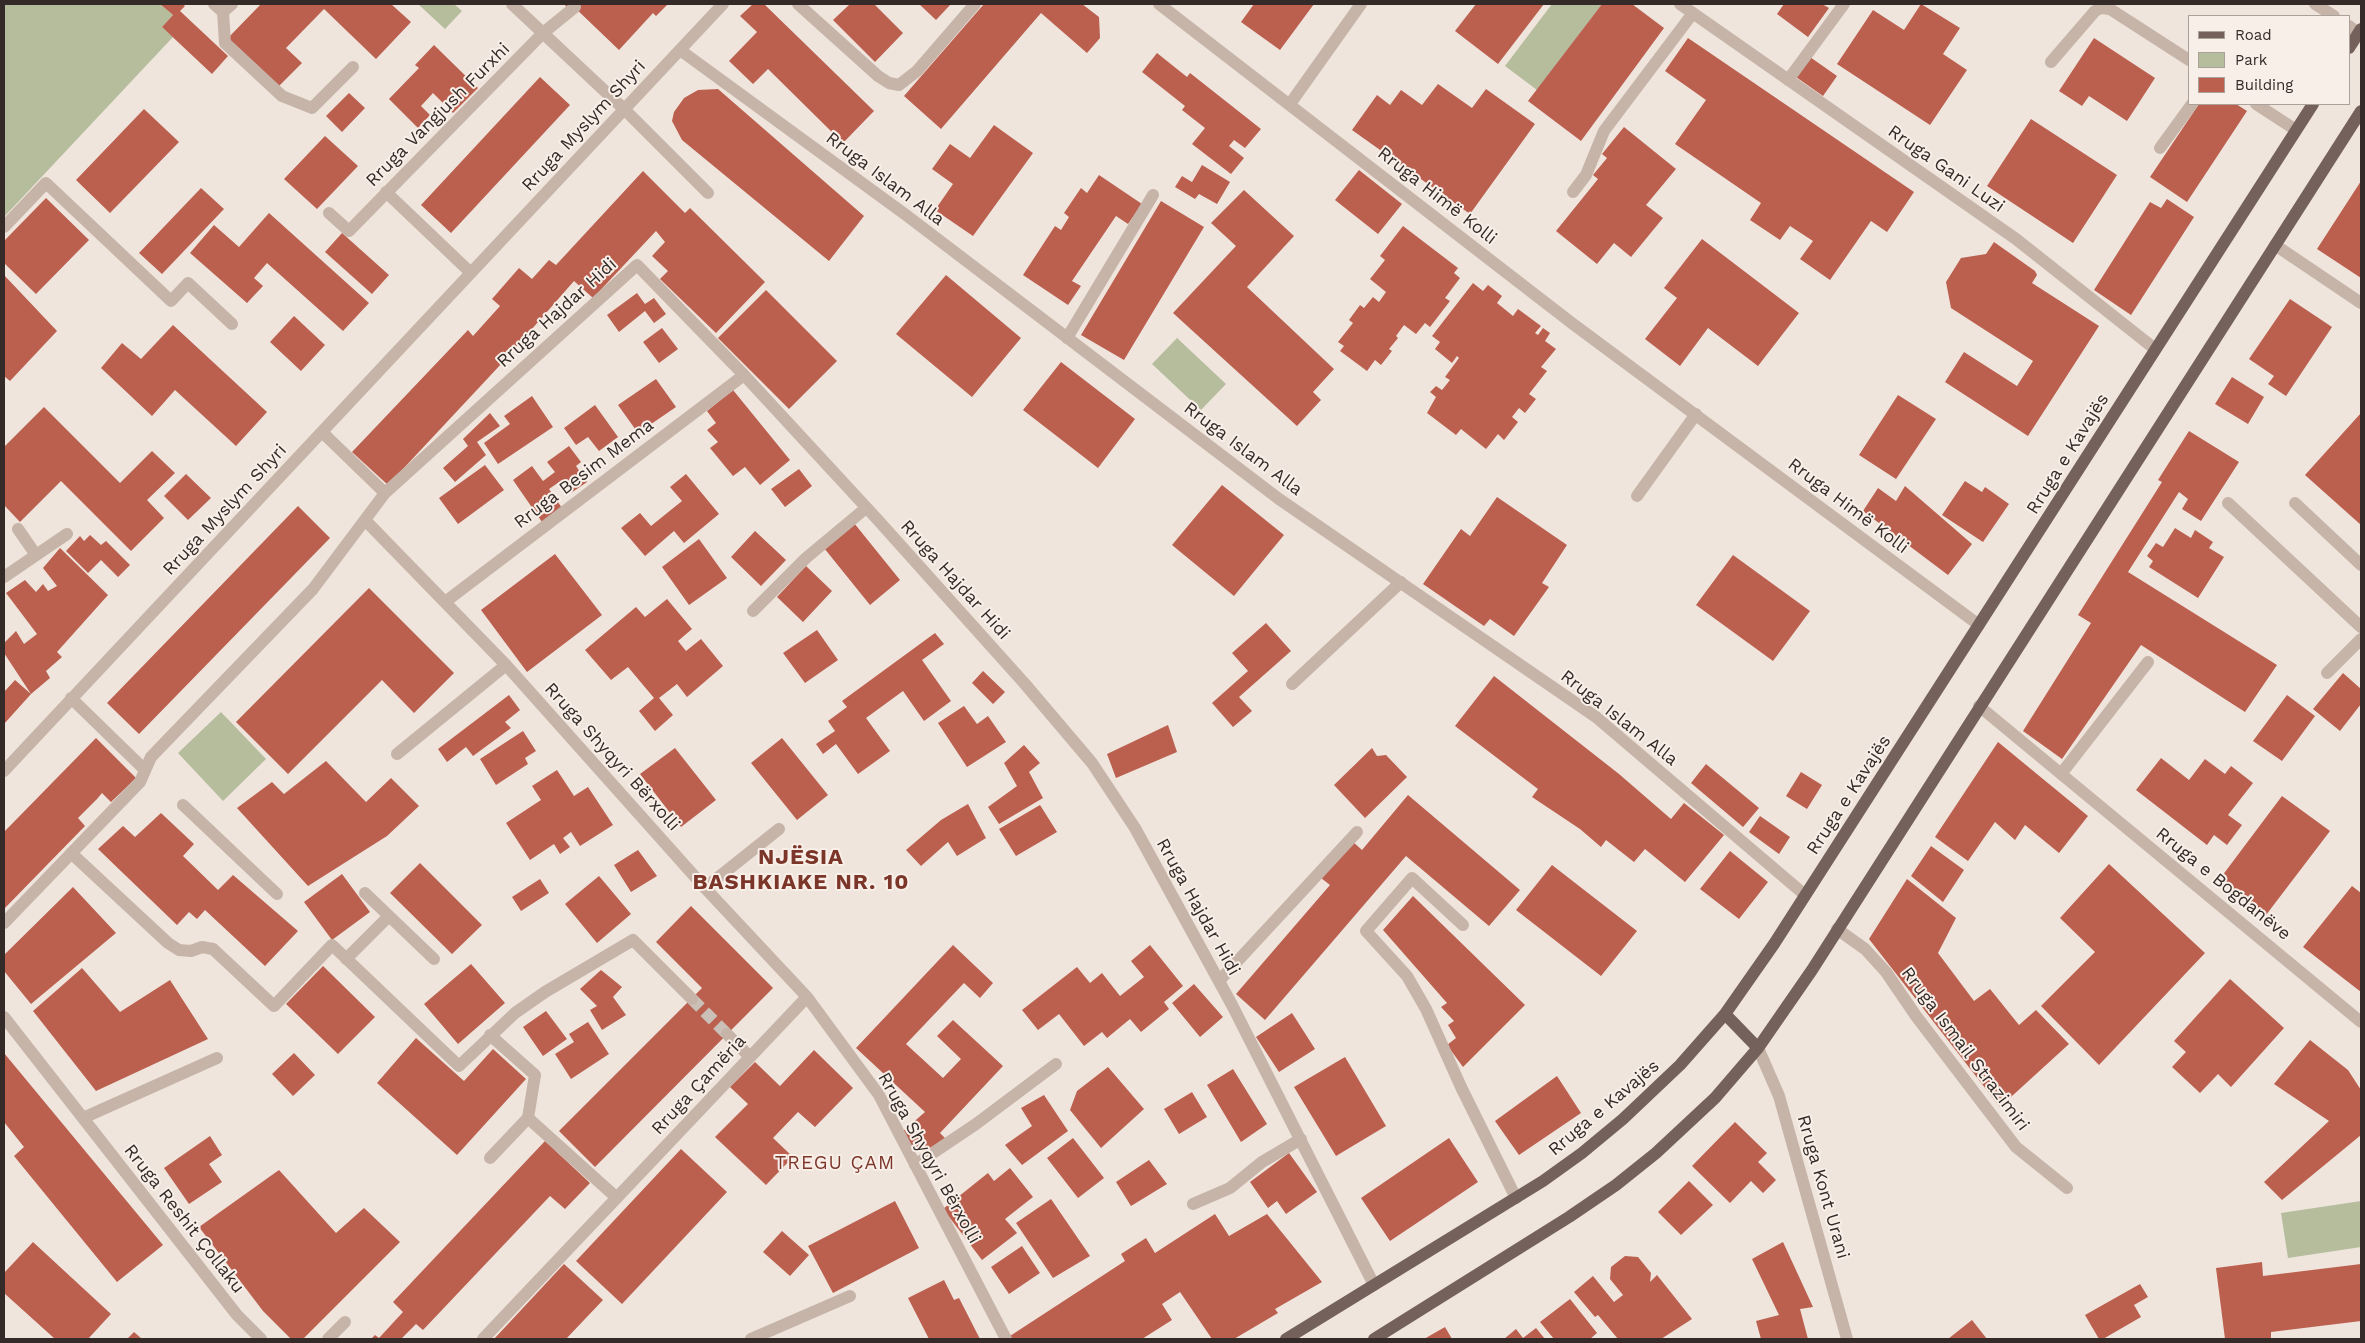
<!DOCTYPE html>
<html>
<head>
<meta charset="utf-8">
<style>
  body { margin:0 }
  #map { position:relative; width:2365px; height:1343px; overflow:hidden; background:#efe5dc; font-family:"Work Sans",sans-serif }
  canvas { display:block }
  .frame { position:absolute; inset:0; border:5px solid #342b28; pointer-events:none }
  .legend { position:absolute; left:2188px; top:15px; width:162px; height:90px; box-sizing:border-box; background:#f8efe8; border:1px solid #aaa19b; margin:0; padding:6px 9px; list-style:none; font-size:15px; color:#342b28 }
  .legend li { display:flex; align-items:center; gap:10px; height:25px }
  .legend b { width:25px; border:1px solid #aaa19b }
</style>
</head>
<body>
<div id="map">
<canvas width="2365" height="1343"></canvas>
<div class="frame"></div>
<ul class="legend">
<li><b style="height:6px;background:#75615b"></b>Road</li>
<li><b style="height:14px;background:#b5bd9d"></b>Park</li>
<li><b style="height:14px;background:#bb5f4f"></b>Building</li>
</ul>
</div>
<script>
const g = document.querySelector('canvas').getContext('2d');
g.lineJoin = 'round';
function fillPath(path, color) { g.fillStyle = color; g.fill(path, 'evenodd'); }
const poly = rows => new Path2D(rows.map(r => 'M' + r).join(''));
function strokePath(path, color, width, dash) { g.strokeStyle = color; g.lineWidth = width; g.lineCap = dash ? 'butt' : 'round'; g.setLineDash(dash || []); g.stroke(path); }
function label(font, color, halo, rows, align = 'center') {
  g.font = font + ' "Work Sans",sans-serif'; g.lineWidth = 4; g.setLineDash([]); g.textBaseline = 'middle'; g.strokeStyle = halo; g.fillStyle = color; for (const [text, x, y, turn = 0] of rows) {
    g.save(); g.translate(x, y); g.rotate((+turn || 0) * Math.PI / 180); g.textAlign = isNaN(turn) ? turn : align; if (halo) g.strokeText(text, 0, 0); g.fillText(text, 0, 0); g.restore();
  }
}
const green = poly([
  [4,4,160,4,173,15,162,27,173,37,4,217],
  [418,4,454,4,462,11,445,29],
  [1552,4,1602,4,1537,90,1505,66],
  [1177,338,1226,384,1201,410,1152,364],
  [221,712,266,759,223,801,178,753],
  [2361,1201,2361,1247,2288,1258,2281,1213]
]);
const building = poly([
  [160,4,182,4,185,6,180,11,228,56,212,74,162,27,173,15],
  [261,4,391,4,411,22,376,59,324,9,286,48,302,63,279,86,228,38],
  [564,4,668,4,656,16,653,13,619,50,572,5,569,9],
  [753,4,764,4,874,111,843,143,768,69,753,84,729,61,757,32,740,16],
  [850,4,874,4,903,33,875,62,833,20],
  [919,4,951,4,936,20],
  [984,4,1082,4,1099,17,1100,38,1087,53,1041,13,941,129,904,96],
  [1254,4,1314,4,1280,50,1241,22],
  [1476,4,1544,4,1498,64,1455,31],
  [1602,4,1632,4,1664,28,1581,141,1528,101],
  [1784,4,1822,4,1829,8,1808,37,1777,14],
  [1921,4,1960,28,1943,54,1967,70,1930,125,1837,64,1873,10,1904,30],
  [1688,38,1914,192,1887,232,1871,221,1830,280,1800,259,1813,241,1790,226,1780,240,1750,220,1761,203,1675,144,1706,100,1665,71],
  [2094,38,2155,78,2127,121,2089,96,2082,106,2059,91],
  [434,45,478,88,453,113,433,93,421,106,430,115,418,128,389,99,419,68,415,65],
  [1157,53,1187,77,1190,73,1261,129,1245,148,1234,140,1229,146,1244,158,1231,174,1192,144,1205,128,1182,110,1185,106,1142,72],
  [1810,57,1837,76,1823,96,1796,77],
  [540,77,570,105,451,233,421,205],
  [1438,84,1472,108,1486,89,1535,124,1470,214,1352,130,1377,95,1390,105,1401,90,1422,105],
  [718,89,864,216,829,261,682,140,672,121,674,112,684,98,698,90],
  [349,93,365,108,342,132,326,116],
  [2199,104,2236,104,2247,111,2187,202,2150,177],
  [144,109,179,142,110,213,76,180],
  [2031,119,2117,175,2073,243,1987,186],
  [994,125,1033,153,973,236,935,210,953,184,932,169,950,144,970,158],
  [1624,127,1676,169,1646,205,1663,218,1631,257,1614,243,1597,264,1556,231,1598,179,1593,175,1607,158,1602,154],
  [325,136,358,166,317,209,284,179],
  [1202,165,1230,182,1217,204,1199,194,1195,199,1175,187,1182,176,1192,182],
  [1359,170,1402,204,1378,234,1335,200],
  [643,171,685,213,690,208,765,282,716,333,660,279,668,271,652,256,665,242,656,231,593,298,574,281,503,362,388,485,352,452,468,330,473,336,500,306,492,299,519,268,532,279,549,260,556,265],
  [1099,175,1142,204,1128,224,1116,216,1072,281,1081,286,1068,305,1023,275,1055,226,1061,230,1069,217,1064,213,1081,188,1087,193],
  [2361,181,2361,278,2317,249],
  [201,188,224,209,162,274,139,253],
  [1244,190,1294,236,1247,287,1334,369,1313,392,1321,400,1297,426,1173,313,1236,246,1211,223],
  [46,198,89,240,36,294,4,263,4,241],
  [2167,199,2194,217,2131,315,2094,290,2150,202,2161,208],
  [1161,201,1204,227,1124,360,1081,335],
  [269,213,369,303,343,331,267,263,254,278,263,286,247,303,190,253,214,225,239,247],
  [1403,226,1458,268,1454,273,1460,278,1445,298,1450,301,1430,327,1425,323,1416,334,1404,325,1396,336,1398,338,1389,349,1392,351,1381,365,1375,360,1367,371,1340,351,1344,346,1338,342,1353,323,1349,320,1360,305,1364,308,1373,297,1379,302,1386,292,1370,279,1385,260,1380,256],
  [342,233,389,275,372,294,325,252],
  [1702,239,1799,313,1758,366,1708,328,1680,366,1645,339,1677,298,1664,288],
  [1994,242,2035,271,2037,275,2032,283,2099,326,2028,436,1945,382,1964,352,2017,386,2033,361,1951,308,1946,282,1961,258,1986,254],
  [4,275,57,331,10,381,4,376],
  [946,275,1021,338,972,397,896,334],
  [1473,283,1483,291,1488,285,1502,296,1497,303,1513,316,1518,309,1541,326,1535,333,1538,335,1543,328,1550,333,1545,341,1556,349,1541,367,1547,371,1529,394,1536,399,1525,413,1519,408,1512,417,1518,422,1504,440,1498,434,1486,449,1461,429,1456,435,1427,413,1436,397,1430,392,1436,386,1442,390,1450,380,1445,377,1459,358,1457,356,1452,363,1435,349,1440,342,1432,336],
  [766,290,837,361,789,409,718,338],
  [637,293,645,304,654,298,666,314,654,323,645,311,619,332,607,315],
  [2290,299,2332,327,2286,396,2268,384,2274,376,2249,359],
  [294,316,325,345,301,371,270,342],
  [173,325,267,412,236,446,175,390,152,416,101,368,122,343,141,359],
  [662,328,678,349,659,363,643,342],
  [1061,362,1135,419,1098,468,1023,410],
  [2232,377,2264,397,2248,424,2215,404],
  [656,379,676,407,638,433,618,405],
  [733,390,790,460,760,485,745,467,733,476,710,448,718,442,707,430,716,423,707,411],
  [1898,395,1936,419,1896,479,1859,455],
  [532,396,553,427,498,464,484,443,510,424,504,416],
  [595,405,618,437,599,451,588,437,576,445,564,428],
  [44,407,120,483,152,451,175,473,147,500,164,518,131,551,61,481,20,522,4,505,4,447],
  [490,413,500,426,477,442,486,455,455,482,443,468,468,446,463,439],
  [2361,413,2361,525,2305,475],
  [2189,431,2239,462,2201,521,2182,509,2188,499,2179,492,2128,572,2277,665,2245,712,2141,645,2062,759,2023,731,2091,623,2078,615,2162,482,2158,480],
  [569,446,581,462,576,466,587,482,571,493,562,480,549,489,562,508,542,522,513,480,532,466,543,481,555,472,547,462],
  [485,465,504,490,458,524,439,498],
  [799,469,812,486,785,507,771,489],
  [186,474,211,498,188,520,164,496],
  [686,474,719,514,684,543,674,531,645,556,621,528,640,513,651,526,682,501,670,487],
  [1965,481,1982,492,1985,487,2009,504,1983,542,1942,515],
  [1222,485,1284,535,1234,596,1172,545],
  [1905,486,1972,544,1948,575,1863,511,1878,488,1896,501],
  [1497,497,1567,545,1542,583,1549,587,1514,636,1490,619,1484,626,1423,584,1461,529,1470,536],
  [298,506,330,538,139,734,107,703],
  [854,523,900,580,870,605,824,548],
  [2175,528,2191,538,2195,530,2213,542,2209,548,2224,557,2198,598,2149,567,2153,561,2147,556,2156,543,2163,547],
  [755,531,786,560,761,586,731,557],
  [90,535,101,545,106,541,130,565,118,577,101,560,88,573,66,551,80,536,84,541],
  [699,539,727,578,689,605,662,567],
  [60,548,108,595,57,652,62,657,46,671,50,678,31,694,4,653,4,643,16,631,24,644,37,634,6,593,25,580,36,592,43,584,48,591,57,586,43,568],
  [555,554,602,615,527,672,481,610],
  [1733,555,1810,611,1773,661,1696,605],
  [806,566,832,591,803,622,777,597],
  [369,588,454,673,414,713,382,680,288,774,236,722],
  [667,599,692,629,678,641,686,651,701,639,723,666,687,697,677,684,659,698,673,715,655,731,639,711,654,698,628,667,611,680,585,650,636,607,645,617],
  [1266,623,1291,651,1239,697,1252,711,1233,727,1212,703,1248,671,1232,653],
  [817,630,838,660,805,683,783,653],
  [935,633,944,644,922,660,951,701,924,721,903,691,866,718,890,751,858,774,836,744,823,754,816,744,835,731,828,721,847,707,842,701],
  [983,671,1005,692,993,704,972,683],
  [2343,673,2361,689,2361,704,2340,731,2313,709],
  [1494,676,1619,774,1671,819,1684,803,1724,835,1685,882,1645,849,1634,862,1606,840,1601,847,1580,829,1532,797,1538,789,1455,726],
  [15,680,31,694,4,724,4,692],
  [509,695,520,710,505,722,511,728,473,756,466,747,447,762,438,749],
  [2287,695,2315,716,2282,761,2253,741],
  [964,706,977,724,988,716,1006,742,967,767,938,723],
  [1168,725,1177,752,1116,778,1107,754],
  [523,731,536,751,525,758,528,764,496,785,480,759],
  [96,738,136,778,111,802,102,793,97,799,78,818,85,826,4,909,4,832],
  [782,738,828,795,797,820,751,763],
  [1998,742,2088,816,2059,853,2025,825,2015,840,1995,822,1968,861,1935,837],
  [1024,745,1040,763,1029,772,1043,798,999,824,988,807,1017,786,1004,763],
  [675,748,716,800,681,827,640,774],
  [1372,748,1377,756,1386,755,1407,777,1365,818,1334,785],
  [2161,758,2189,780,2205,759,2225,774,2231,766,2253,783,2228,815,2242,825,2227,845,2214,835,2207,845,2136,790],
  [326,761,366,802,391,778,419,806,387,836,308,886,237,808,272,782,284,794],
  [1706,764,1759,808,1743,827,1691,783],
  [557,770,574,796,588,787,613,825,580,846,571,832,563,838,570,847,560,854,554,844,530,860,506,823,541,800,532,786],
  [1801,772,1822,785,1807,809,1786,796],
  [1408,795,1520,890,1489,926,1406,856,1265,1020,1236,994,1330,885,1321,878,1352,841,1362,850],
  [2282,796,2330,831,2266,915,2219,880],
  [968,804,986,838,957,856,948,842,921,866,906,850,941,820],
  [1040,805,1057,832,1016,856,999,829],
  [161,813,194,844,183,856,218,890,233,875,298,931,265,966,205,910,197,919,189,912,177,925,98,849,123,826,135,837],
  [1760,816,1790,837,1779,854,1749,832],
  [1931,846,1964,870,1943,902,1911,876],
  [638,850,657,876,631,892,614,865],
  [1730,851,1768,882,1739,919,1700,889],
  [420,863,482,925,452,954,390,893],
  [2109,864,2205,953,2099,1065,2041,1006,2095,952,2060,918],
  [1552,865,1637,931,1601,976,1516,910],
  [342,874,370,912,332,940,304,902],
  [599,876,631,914,597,943,565,904],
  [540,879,549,893,521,911,512,897],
  [1907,879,1956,918,1938,953,1974,1001,1990,989,2019,1025,2036,1010,2069,1044,2000,1107,1869,939],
  [2352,886,2361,893,2361,992,2303,947],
  [73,887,116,933,31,1004,4,971,4,955],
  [1413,896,1525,1005,1463,1067,1447,1045,1456,1038,1448,1025,1454,1021,1441,1007,1447,1003,1383,930],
  [691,906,773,988,595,1167,559,1131,702,988,656,942],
  [953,945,993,983,980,998,964,983,906,1044,943,1078,961,1059,937,1036,953,1020,1003,1066,940,1133,945,1138,924,1153,918,1147,912,1150,901,1133,925,1112,856,1048],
  [1150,945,1183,986,1164,1002,1169,1009,1141,1032,1130,1019,1107,1038,1102,1032,1084,1046,1059,1014,1038,1030,1022,1010,1077,967,1090,983,1102,973,1120,996,1144,977,1131,961],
  [471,964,505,1003,458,1044,424,1004],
  [323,966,375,1017,338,1054,286,1004],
  [82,968,120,1012,170,980,208,1039,96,1091,33,1011],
  [601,970,622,987,613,997,626,1015,602,1030,590,1010,597,1006,580,989],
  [2230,979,2284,1028,2231,1087,2218,1074,2200,1093,2172,1067,2186,1052,2174,1041],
  [1194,984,1223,1017,1200,1037,1172,1003],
  [546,1011,567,1039,543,1056,523,1027],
  [1292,1013,1315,1049,1279,1072,1256,1037],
  [588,1022,609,1054,571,1079,555,1054,574,1042,569,1034],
  [416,1038,464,1081,493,1049,526,1079,457,1155,377,1083],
  [2310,1040,2348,1070,2361,1090,2361,1135,2282,1200,2264,1182,2329,1121,2274,1084],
  [814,1050,853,1088,815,1127,798,1112,773,1138,793,1157,766,1185,715,1137,748,1104,730,1087,755,1062,780,1086],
  [4,1053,163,1245,117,1282,14,1156,24,1147,4,1122],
  [294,1053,315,1075,293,1096,272,1074],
  [1345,1057,1386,1126,1336,1156,1294,1087],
  [1108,1067,1144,1109,1101,1148,1070,1110,1077,1091],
  [1233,1069,1267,1124,1241,1142,1207,1085],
  [1557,1076,1581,1113,1519,1155,1495,1121],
  [1192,1092,1207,1117,1179,1134,1164,1109],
  [1044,1095,1068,1131,1022,1165,1005,1145,1032,1126,1021,1108],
  [1735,1122,1767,1153,1758,1162,1776,1180,1763,1193,1751,1181,1730,1203,1692,1166],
  [210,1136,222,1155,209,1164,222,1182,189,1204,164,1168],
  [1073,1138,1104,1178,1078,1198,1047,1158],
  [1449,1138,1478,1182,1390,1241,1361,1198],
  [545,1141,590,1183,565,1209,550,1196,423,1330,416,1324,401,1339,371,1339,375,1335,379,1338,403,1312,393,1302],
  [681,1149,727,1192,622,1304,576,1261],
  [1289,1153,1317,1192,1286,1214,1277,1201,1268,1208,1250,1182],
  [1149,1160,1167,1184,1131,1206,1116,1182],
  [1010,1168,1033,1197,1005,1219,1017,1233,982,1260,943,1209,988,1173,994,1181],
  [279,1170,336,1233,364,1208,400,1242,303,1339,291,1339,263,1311,199,1227],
  [1689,1181,1713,1205,1681,1235,1658,1212],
  [1051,1199,1090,1256,1053,1278,1016,1223],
  [895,1201,919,1248,833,1293,808,1246],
  [1215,1214,1229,1236,1267,1214,1322,1282,1275,1309,1278,1313,1234,1339,1212,1339,1180,1292,1162,1304,1172,1320,1142,1339,1012,1339,1010,1336,1125,1261,1121,1254,1146,1238,1155,1253],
  [782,1231,809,1255,790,1276,763,1252],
  [33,1242,111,1314,88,1339,55,1339,4,1293,4,1273],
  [1783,1242,1813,1307,1800,1309,1808,1339,1761,1339,1756,1321,1779,1315,1752,1259],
  [1022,1246,1040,1273,1009,1294,991,1267],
  [1625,1256,1638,1257,1651,1273,1650,1282,1657,1275,1692,1319,1661,1339,1618,1339,1598,1315,1595,1317,1574,1292,1593,1276,1614,1302,1623,1295,1610,1279,1611,1267],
  [2262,1262,2263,1276,2361,1264,2361,1321,2271,1332,2271,1339,2225,1339,2216,1268],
  [564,1264,603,1300,566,1339,494,1339],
  [944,1280,954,1300,959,1298,980,1339,929,1339,908,1298],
  [2140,1284,2148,1297,2134,1305,2141,1317,2103,1339,2099,1339,2085,1315],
  [1570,1299,1597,1333,1590,1339,1554,1339,1540,1322],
  [1972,1320,1987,1339,1948,1339],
  [1445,1327,1452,1339,1424,1339],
  [1536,1328,1545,1339,1504,1339,1516,1329,1523,1338],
  [134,1332,142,1339,127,1339]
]);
const minorTunnel = poly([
  [692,999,727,1034]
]);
const minor = poly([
  [214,4,223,12,232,4],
  [512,4,624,109,708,193],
  [798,4,878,76,889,83,899,85,917,71,975,4],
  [1159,4,1573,324,1979,625],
  [1680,4,2016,239,2155,349],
  [2315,4,2334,16],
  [223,12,225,43,282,96,312,108,353,67],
  [2349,26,2358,33],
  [680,50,906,215,1279,499,1596,717,1805,895],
  [2051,62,2095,11,2101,8,2110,9,2189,60],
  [1788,80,1844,4],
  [1290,104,1361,4],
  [2256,104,2296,130],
  [2160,148,2192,104],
  [386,192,471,273],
  [1573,192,1586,175,1604,131,1693,13],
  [329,213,349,231,543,33,575,7],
  [4,227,46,183,171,301,188,283,232,324],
  [2275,245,2361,303],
  [1067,338,1153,195],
  [322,432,385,493],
  [1637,496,1696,414],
  [2228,503,2361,627],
  [2295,503,2361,565],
  [365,520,506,665,705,888,807,997,879,1095,1006,1339],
  [18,529,36,555],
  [4,577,67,534],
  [445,602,744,375],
  [753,611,806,558,866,508],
  [2327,673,2361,639],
  [1292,684,1401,582],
  [71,698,145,770],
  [1979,706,2361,1022],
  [397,754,506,665],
  [4,771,723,4],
  [2061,774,2148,662],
  [183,805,277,894],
  [71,853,168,943,179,950,191,951,202,947,213,949,274,1006,332,945,459,1066,515,1013,545,992,633,940,692,999],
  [705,888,779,829],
  [365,893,389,916],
  [4,923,140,782,151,757,313,589,385,493,637,265,744,375,877,519,1025,684,1092,763,1135,828,1232,1005,1374,1285],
  [1463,925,1412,878,1366,931,1407,976,1426,1009,1461,1087,1516,1198],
  [1837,929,1865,949,1886,972,1916,1016,2016,1147,2067,1188],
  [346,959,389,916,434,959],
  [1219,981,1357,832],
  [4,1017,237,1315,261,1339],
  [727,1034,750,1057],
  [490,1035,535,1075,528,1118],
  [1758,1048,1779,1096,1847,1339],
  [83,1118,217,1058],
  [528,1118,617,1198],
  [490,1158,528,1118],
  [915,1165,976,1124,1056,1064],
  [1193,1204,1230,1188,1262,1162,1301,1139],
  [328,1339,345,1322],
  [483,1339,807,997],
  [751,1339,850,1296]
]);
const major = poly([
  [2349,48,2361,29],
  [1725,1014,1758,1048],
  [1286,1339,1543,1181,1582,1153,1623,1119,1680,1065,1725,1014,1774,944,2313,104],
  [1374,1339,1569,1217,1616,1185,1656,1153,1715,1098,1758,1048,1812,970,2361,111]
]);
const streetNames = [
  ["Rruga Vangjush Furxhi",438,115,-45],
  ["Rruga Myslym Shyri",584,126,-47],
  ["Rruga Gani Luzi",1946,169,35],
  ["Rruga Islam Alla",885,179,37],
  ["Rruga Himë Kolli",1437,196,38],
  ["Rruga Hajdar Hidi",557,313,-42],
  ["Rruga Islam Alla",1243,449,37],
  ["Rruga e Kavajës",2068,454,-58],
  ["Rruga Besim Mema",584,474,-37],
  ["Rruga Himë Kolli",1848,506,37],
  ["Rruga Myslym Shyri",225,510,-47],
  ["Rruga Hajdar Hidi",955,580,48],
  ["Rruga Islam Alla",1619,718,38],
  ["Rruga Shyqyri Bërxolli",612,757,48],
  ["Rruga e Kavajës",1849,795,-57],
  ["Rruga e Bogdanëve",2223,884,39],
  ["Rruga Hajdar Hidi",1198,907,61],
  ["Rruga Ismail Strazimiri",1965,1049,53],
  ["Rruga Çamëria",699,1085,-47],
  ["Rruga e Kavajës",1604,1108,-40],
  ["Rruga Shyqyri Bërxolli",929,1158,61],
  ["Rruga Kont Urani",1823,1187,74],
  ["Rruga Reshit Çollaku",184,1219,52]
];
const neighbourhoodNames = [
  ["TREGU ÇAM",835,1163]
];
const districtNames = [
  ["NJËSIA",801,858],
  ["BASHKIAKE NR. 10",801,883]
];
fillPath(green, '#b5bd9d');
fillPath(building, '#bb5f4f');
strokePath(minorTunnel, '#cac0b8', 12, [12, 6]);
strokePath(minor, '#c6b4a9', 12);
strokePath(major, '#75615b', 12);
label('18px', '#342b28', '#f8efe8', streetNames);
g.letterSpacing = '1px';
label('19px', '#7c3529', '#f8efe8', neighbourhoodNames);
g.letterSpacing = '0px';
g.letterSpacing = '1px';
label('bold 22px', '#7c3529', '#f8efe8', districtNames);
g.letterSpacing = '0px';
</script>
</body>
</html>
